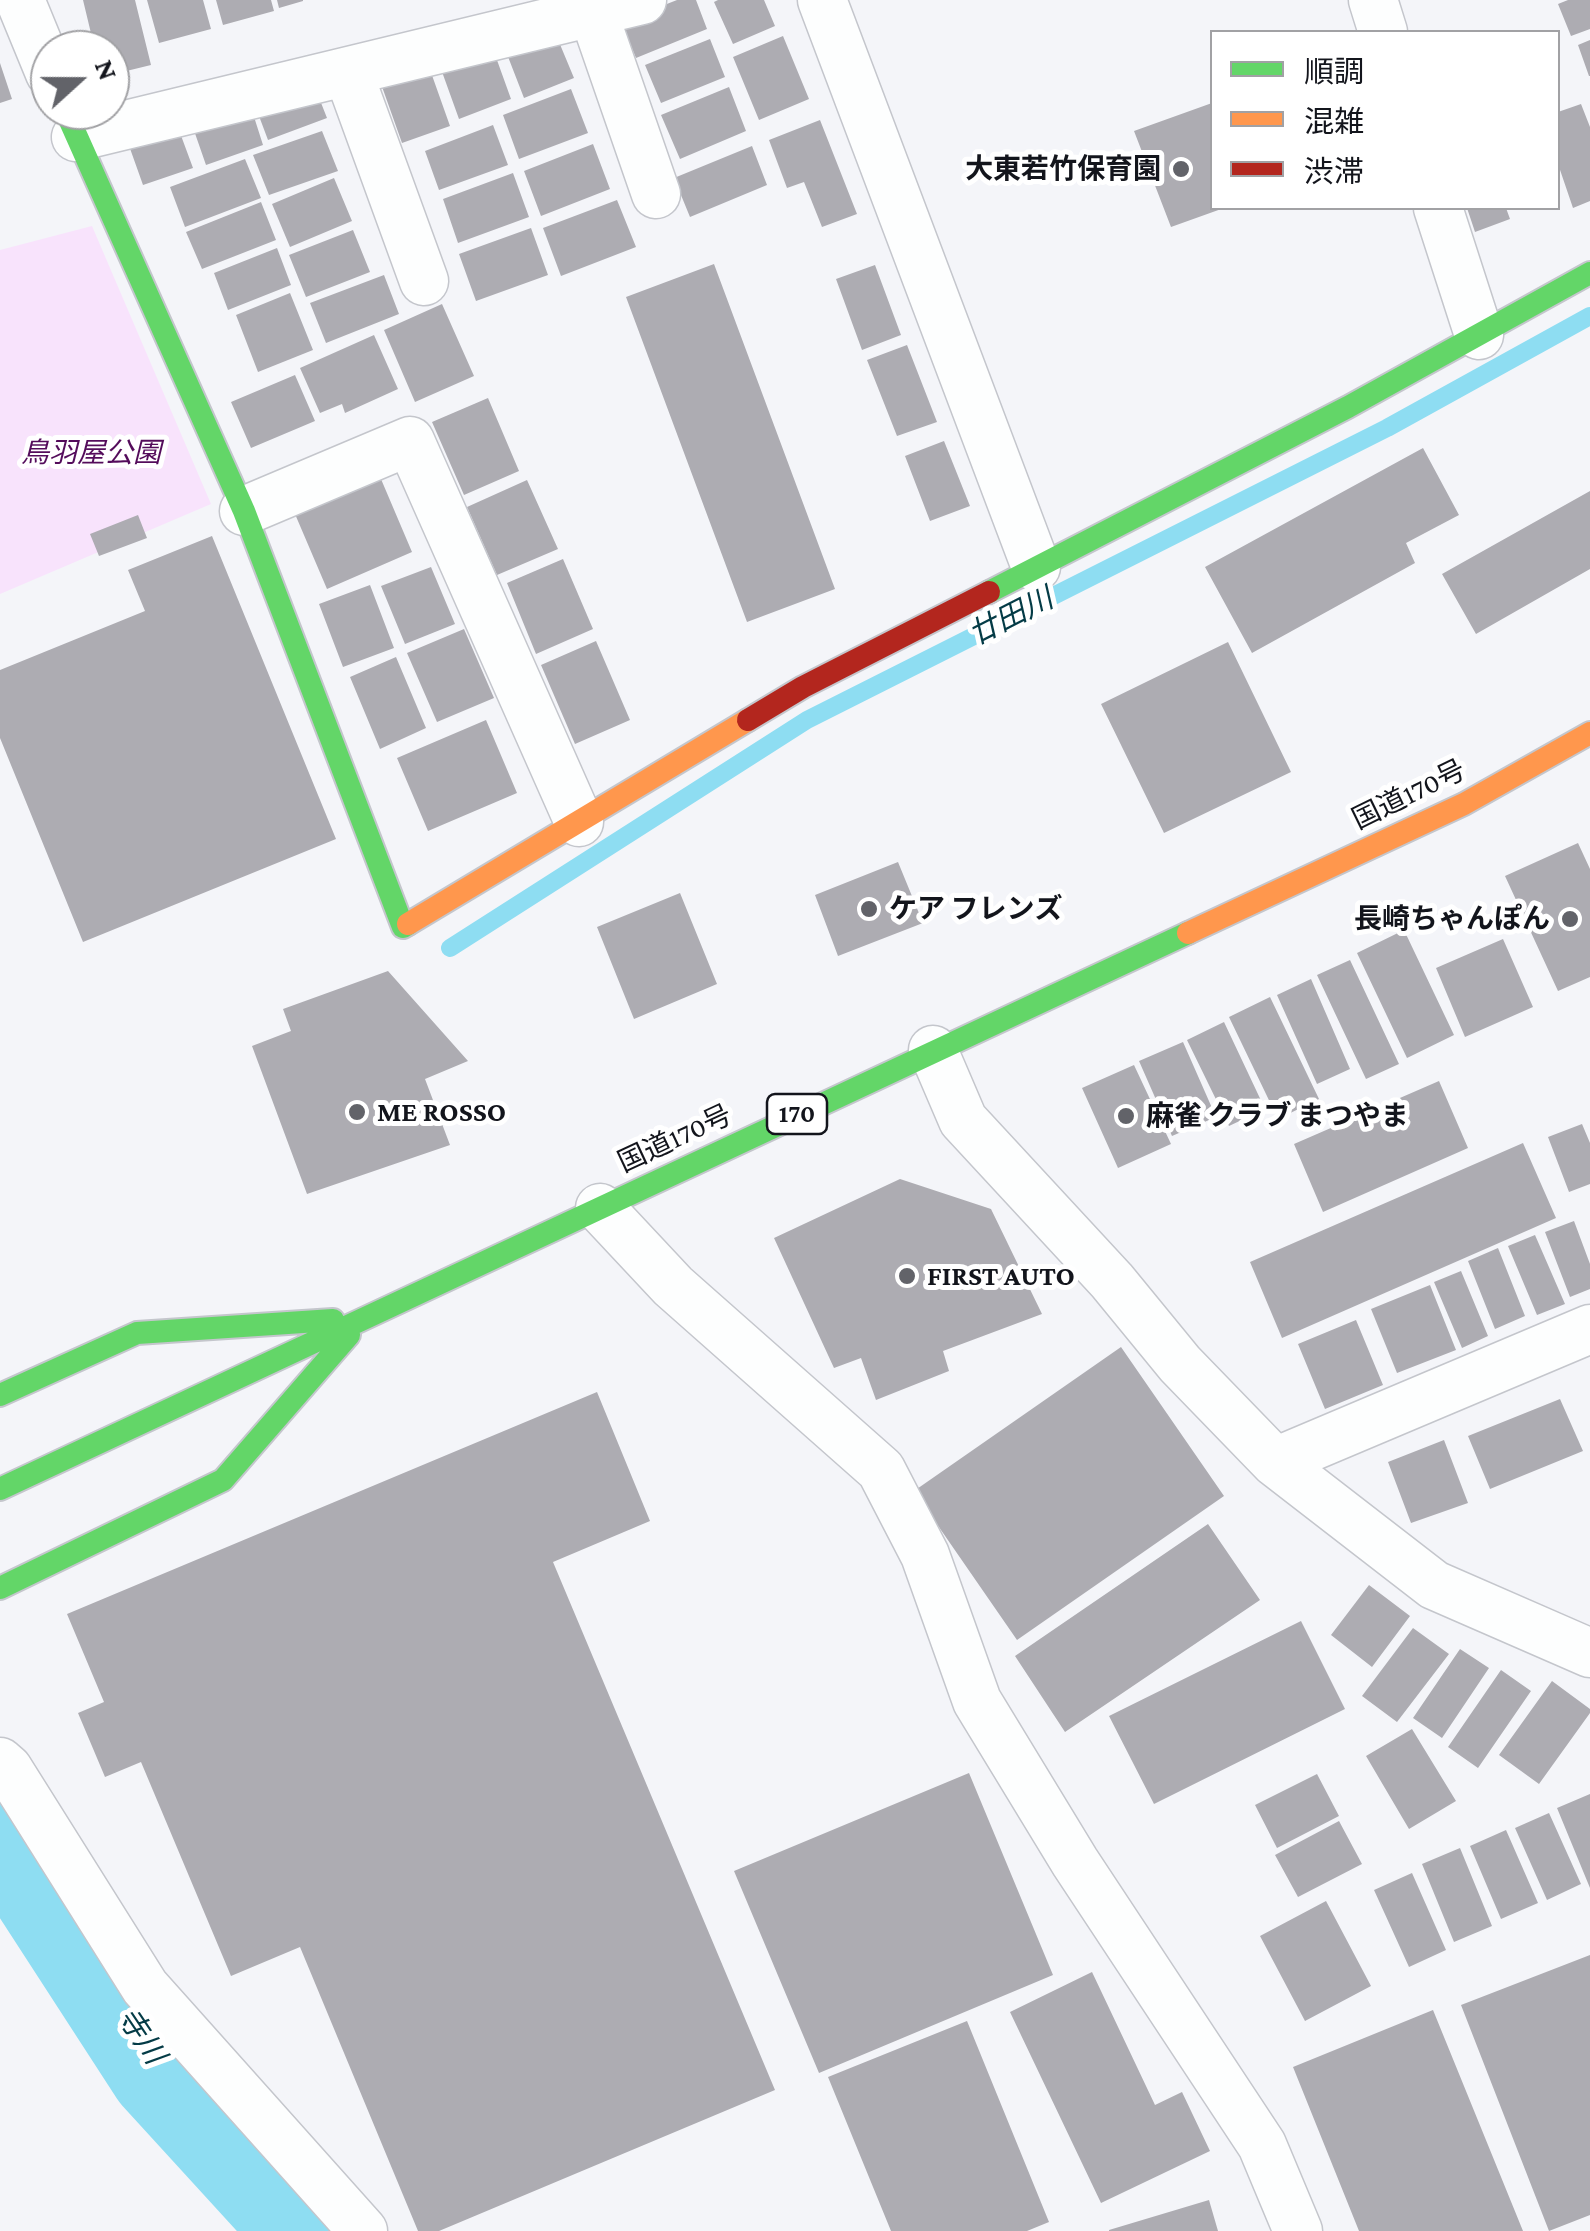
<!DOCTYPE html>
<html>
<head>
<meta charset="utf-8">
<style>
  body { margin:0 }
  #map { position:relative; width:1590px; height:2231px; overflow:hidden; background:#f4f5f9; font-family:"Crimson Pro","Noto Sans JP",serif }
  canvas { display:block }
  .legend { position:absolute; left:1210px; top:30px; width:350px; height:180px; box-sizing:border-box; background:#fff; border:2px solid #a1a1a4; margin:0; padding:12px 18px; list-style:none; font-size:30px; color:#13151c }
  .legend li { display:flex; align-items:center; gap:20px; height:50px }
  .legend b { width:50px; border:2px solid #a1a1a4 }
  .north { position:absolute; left:30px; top:30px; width:100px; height:100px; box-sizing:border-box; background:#fff; border:2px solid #a1a1a4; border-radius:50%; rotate:69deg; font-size:28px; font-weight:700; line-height:40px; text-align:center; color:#13151c }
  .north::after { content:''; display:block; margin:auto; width:35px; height:45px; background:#626369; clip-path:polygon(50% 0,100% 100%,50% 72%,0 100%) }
</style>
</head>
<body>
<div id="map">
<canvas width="1590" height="2231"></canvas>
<ul class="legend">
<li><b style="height:12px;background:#63d668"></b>順調</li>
<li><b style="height:12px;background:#ff974d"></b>混雑</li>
<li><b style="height:12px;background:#b3261e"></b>渋滞</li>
</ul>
<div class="north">N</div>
</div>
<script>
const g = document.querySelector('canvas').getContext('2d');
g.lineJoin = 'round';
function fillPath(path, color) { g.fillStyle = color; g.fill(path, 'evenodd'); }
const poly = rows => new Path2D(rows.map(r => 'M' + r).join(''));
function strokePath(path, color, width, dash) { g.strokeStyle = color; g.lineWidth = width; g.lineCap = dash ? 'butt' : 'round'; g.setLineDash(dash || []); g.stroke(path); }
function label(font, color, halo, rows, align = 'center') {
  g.font = font + ' "Crimson Pro","Noto Sans JP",serif'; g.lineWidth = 10; g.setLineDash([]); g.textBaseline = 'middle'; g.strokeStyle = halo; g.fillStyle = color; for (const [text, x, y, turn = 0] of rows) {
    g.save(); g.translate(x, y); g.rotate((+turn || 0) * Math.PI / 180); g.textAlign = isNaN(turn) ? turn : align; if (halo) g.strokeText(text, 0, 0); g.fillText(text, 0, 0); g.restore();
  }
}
const green = poly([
  [92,226,211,504,0,594,0,250]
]);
const stream = poly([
  [450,948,807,720,1387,428,1590,316]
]);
const river = poly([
  [0,1819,162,2069,310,2231]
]);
const building = poly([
  [83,0,135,0,151,65,110,75,110,50,95,50],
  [147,0,203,0,211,29,159,43],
  [216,0,271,0,274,11,223,25],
  [277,0,303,0,303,1,279,8],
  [677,0,696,0,707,29,636,58,621,22],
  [718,0,764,0,775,26,733,44,714,2],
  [1568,0,1590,0,1590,29,1571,36,1558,4],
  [554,30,574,78,524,98,505,49],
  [783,36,809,99,759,120,733,57],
  [710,39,725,77,661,103,645,65],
  [1590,40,1590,76,1589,76,1578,45],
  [493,49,511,99,459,119,441,69],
  [0,63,12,99,0,103],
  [428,64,450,126,402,143,380,81],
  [314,85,327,118,268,140,256,108],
  [729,87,746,131,680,159,661,115],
  [571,89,588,133,519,159,503,115],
  [248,98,263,145,206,165,190,119],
  [1212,103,1212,208,1224,208,1171,227,1134,131],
  [1581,104,1590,127,1590,201,1573,208,1558,164,1558,112],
  [820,120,857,214,822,227,804,182,787,188,769,140],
  [176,122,193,168,143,185,127,140],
  [493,125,508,165,439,190,425,151],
  [322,131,338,171,269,195,253,155],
  [593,144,610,189,541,216,524,171],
  [752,146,767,185,690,217,674,178],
  [245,159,261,198,185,227,170,187],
  [513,173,529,217,458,243,443,199],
  [334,178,352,221,290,247,272,204],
  [617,200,636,247,561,276,543,228],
  [261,202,276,240,202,269,186,232],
  [1467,208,1506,208,1510,219,1475,232],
  [531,228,548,275,476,301,459,254],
  [353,230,370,272,306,297,289,255],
  [277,248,291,285,228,310,214,273],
  [714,264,835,589,747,622,626,297],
  [875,265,901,335,862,350,836,279],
  [384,275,399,314,326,343,310,303],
  [290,293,313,350,258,372,236,315],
  [442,304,474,376,415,402,384,330],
  [374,335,398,389,345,413,342,404,320,413,300,368],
  [907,345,937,422,897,436,867,360],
  [295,375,315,421,251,448,231,402],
  [488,398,519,471,464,495,432,422],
  [944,441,970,506,930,521,905,456],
  [1423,448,1459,515,1406,543,1415,563,1252,653,1205,567],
  [378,472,412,552,327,589,292,507],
  [527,480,558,549,497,575,467,507],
  [1590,491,1590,569,1476,634,1442,574],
  [138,515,147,538,99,556,90,534],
  [212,536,336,839,83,942,0,738,0,670,145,611,128,570],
  [563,559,593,629,536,654,507,583],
  [431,567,455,624,405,644,381,586],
  [370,585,394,648,343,667,319,604],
  [464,629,494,698,437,722,407,653],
  [596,641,630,720,575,744,541,665],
  [1228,642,1291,772,1164,833,1101,704],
  [396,657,426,728,380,749,350,677],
  [486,720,517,793,428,831,397,758],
  [1578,843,1590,869,1590,977,1558,991,1505,876],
  [898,862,923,923,838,956,815,895],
  [680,893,717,984,634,1019,597,927],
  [1404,930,1454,1035,1407,1058,1357,953],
  [1503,939,1533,1007,1465,1037,1436,968],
  [1350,960,1399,1064,1366,1079,1317,975],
  [388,971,468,1061,425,1079,450,1145,307,1194,252,1046,291,1031,283,1009],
  [1311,979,1350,1069,1317,1084,1277,995],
  [1270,997,1319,1099,1278,1119,1229,1017],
  [1224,1022,1265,1109,1229,1126,1187,1040],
  [1183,1042,1216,1117,1172,1136,1139,1061],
  [1134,1065,1171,1144,1118,1168,1082,1088],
  [1439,1081,1468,1148,1323,1212,1294,1144],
  [1582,1124,1590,1143,1590,1184,1569,1192,1548,1137],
  [1523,1143,1556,1218,1282,1338,1250,1262],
  [900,1179,991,1209,1042,1314,943,1351,949,1371,876,1400,861,1358,834,1368,774,1238],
  [1574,1221,1590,1264,1590,1289,1570,1297,1545,1232],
  [1535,1235,1565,1304,1537,1315,1508,1246],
  [1498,1248,1525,1316,1495,1329,1468,1261],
  [1461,1271,1488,1336,1462,1348,1434,1282],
  [1430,1285,1456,1350,1397,1373,1371,1309],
  [1356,1320,1383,1385,1325,1409,1298,1344],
  [1121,1347,1224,1496,1017,1640,914,1491],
  [597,1392,650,1521,553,1562,775,2090,439,2231,418,2231,300,1947,231,1976,141,1762,105,1777,78,1713,104,1702,67,1614],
  [1560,1399,1583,1451,1490,1489,1468,1436],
  [1444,1440,1468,1503,1411,1523,1388,1462],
  [1208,1524,1260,1600,1065,1732,1015,1656],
  [1369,1585,1410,1616,1372,1667,1331,1635],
  [1301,1621,1345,1709,1154,1804,1109,1716],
  [1413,1628,1449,1654,1397,1722,1362,1696],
  [1460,1649,1489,1668,1442,1738,1413,1718],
  [1501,1670,1531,1691,1478,1768,1448,1747],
  [1552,1681,1590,1709,1590,1713,1539,1784,1499,1755],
  [1412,1729,1456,1801,1409,1829,1366,1756],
  [969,1773,1053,1975,819,2073,734,1871],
  [1317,1774,1339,1816,1277,1848,1255,1805],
  [1590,1794,1590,1888,1557,1808],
  [1549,1813,1581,1884,1547,1900,1515,1828],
  [1339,1821,1362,1864,1298,1897,1275,1855],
  [1506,1830,1538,1903,1501,1919,1470,1846],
  [1460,1848,1492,1926,1454,1942,1422,1864],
  [1412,1873,1446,1950,1409,1967,1374,1890],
  [1326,1901,1371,1986,1305,2021,1260,1936],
  [1590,1955,1590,2215,1549,2231,1461,2005],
  [1092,1972,1155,2105,1182,2092,1210,2151,1101,2203,1010,2012],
  [1433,2010,1523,2231,1359,2231,1293,2067],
  [967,2021,1049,2222,1027,2231,891,2231,828,2077],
  [1209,2200,1218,2231,1109,2231,1109,2230]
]);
const street = poly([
  [20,0,50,73],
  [822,0,1036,567],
  [1373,0,1383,32],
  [593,12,656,194],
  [348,72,424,281],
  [76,137,642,0],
  [1438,208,1479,335],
  [244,511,410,441,579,822],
  [933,1050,963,1120,1112,1281,1180,1364,1275,1462,1434,1585,1590,1653],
  [600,1208,673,1286,881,1470,925,1555,977,1701,1075,1862,1262,2145,1298,2231],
  [1275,1462,1590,1329],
  [0,1762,8,1769,145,1987,363,2231]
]);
const fast = poly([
  [65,110,244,511,403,927,408,924],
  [989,592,1348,407,1590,273],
  [0,1395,137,1333,333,1320],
  [0,1489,1188,933],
  [0,1588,223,1480,349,1335]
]);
const slow = poly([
  [408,924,748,720],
  [1188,933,1464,804,1590,733]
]);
const jam = poly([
  [748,720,803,687,989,592]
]);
const markers = [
  [1181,169,10,"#626369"],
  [869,909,10,"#626369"],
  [1570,919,10,"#626369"],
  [357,1112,10,"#626369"],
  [1126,1116,10,"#626369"],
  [907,1276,10,"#626369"]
];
const shields = [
  [797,1114,60]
];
const shieldNames = [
  ["170",797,1114]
];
const poiNames = [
  ["大東若竹保育園",1161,169,"right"],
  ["ケア フレンズ",889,909],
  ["長崎ちゃんぽん",1550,919,"right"],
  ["ME ROSSO",377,1112],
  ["麻雀 クラブ まつやま",1146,1116],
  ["FIRST AUTO",927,1276]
];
const parkNames = [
  ["鳥羽屋公園",91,453]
];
const streetNames = [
  ["国道170号",1409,795,-26],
  ["国道170号",675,1139,-25]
];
const waterNames = [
  ["廿田川",1011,617,-27],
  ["寺川",141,2036,56]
];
fillPath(green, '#f8e3fc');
strokePath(stream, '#8eddf2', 18);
strokePath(river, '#8eddf2', 108);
fillPath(building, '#adacb2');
strokePath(street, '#c4c6cc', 51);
strokePath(fast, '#c4c6cc', 26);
strokePath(slow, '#c4c6cc', 26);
strokePath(jam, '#c4c6cc', 26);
strokePath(street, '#fdfefe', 48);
strokePath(fast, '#63d668', 22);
strokePath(slow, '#ff974d', 22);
strokePath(jam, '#b3261e', 22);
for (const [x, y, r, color] of markers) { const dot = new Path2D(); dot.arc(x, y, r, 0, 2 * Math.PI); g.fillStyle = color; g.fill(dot); strokePath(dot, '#fff', 4); }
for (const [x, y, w] of shields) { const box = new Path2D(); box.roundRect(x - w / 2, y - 20, w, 40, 8); g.fillStyle = '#fff'; g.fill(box); strokePath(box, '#13151c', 2.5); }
label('bold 25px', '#13151c', null, shieldNames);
label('bold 28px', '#13151c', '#fff', poiNames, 'left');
label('italic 28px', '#540c5b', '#fff', parkNames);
label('28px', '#13151c', '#fff', streetNames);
label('italic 30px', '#043b46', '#fff', waterNames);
</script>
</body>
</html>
